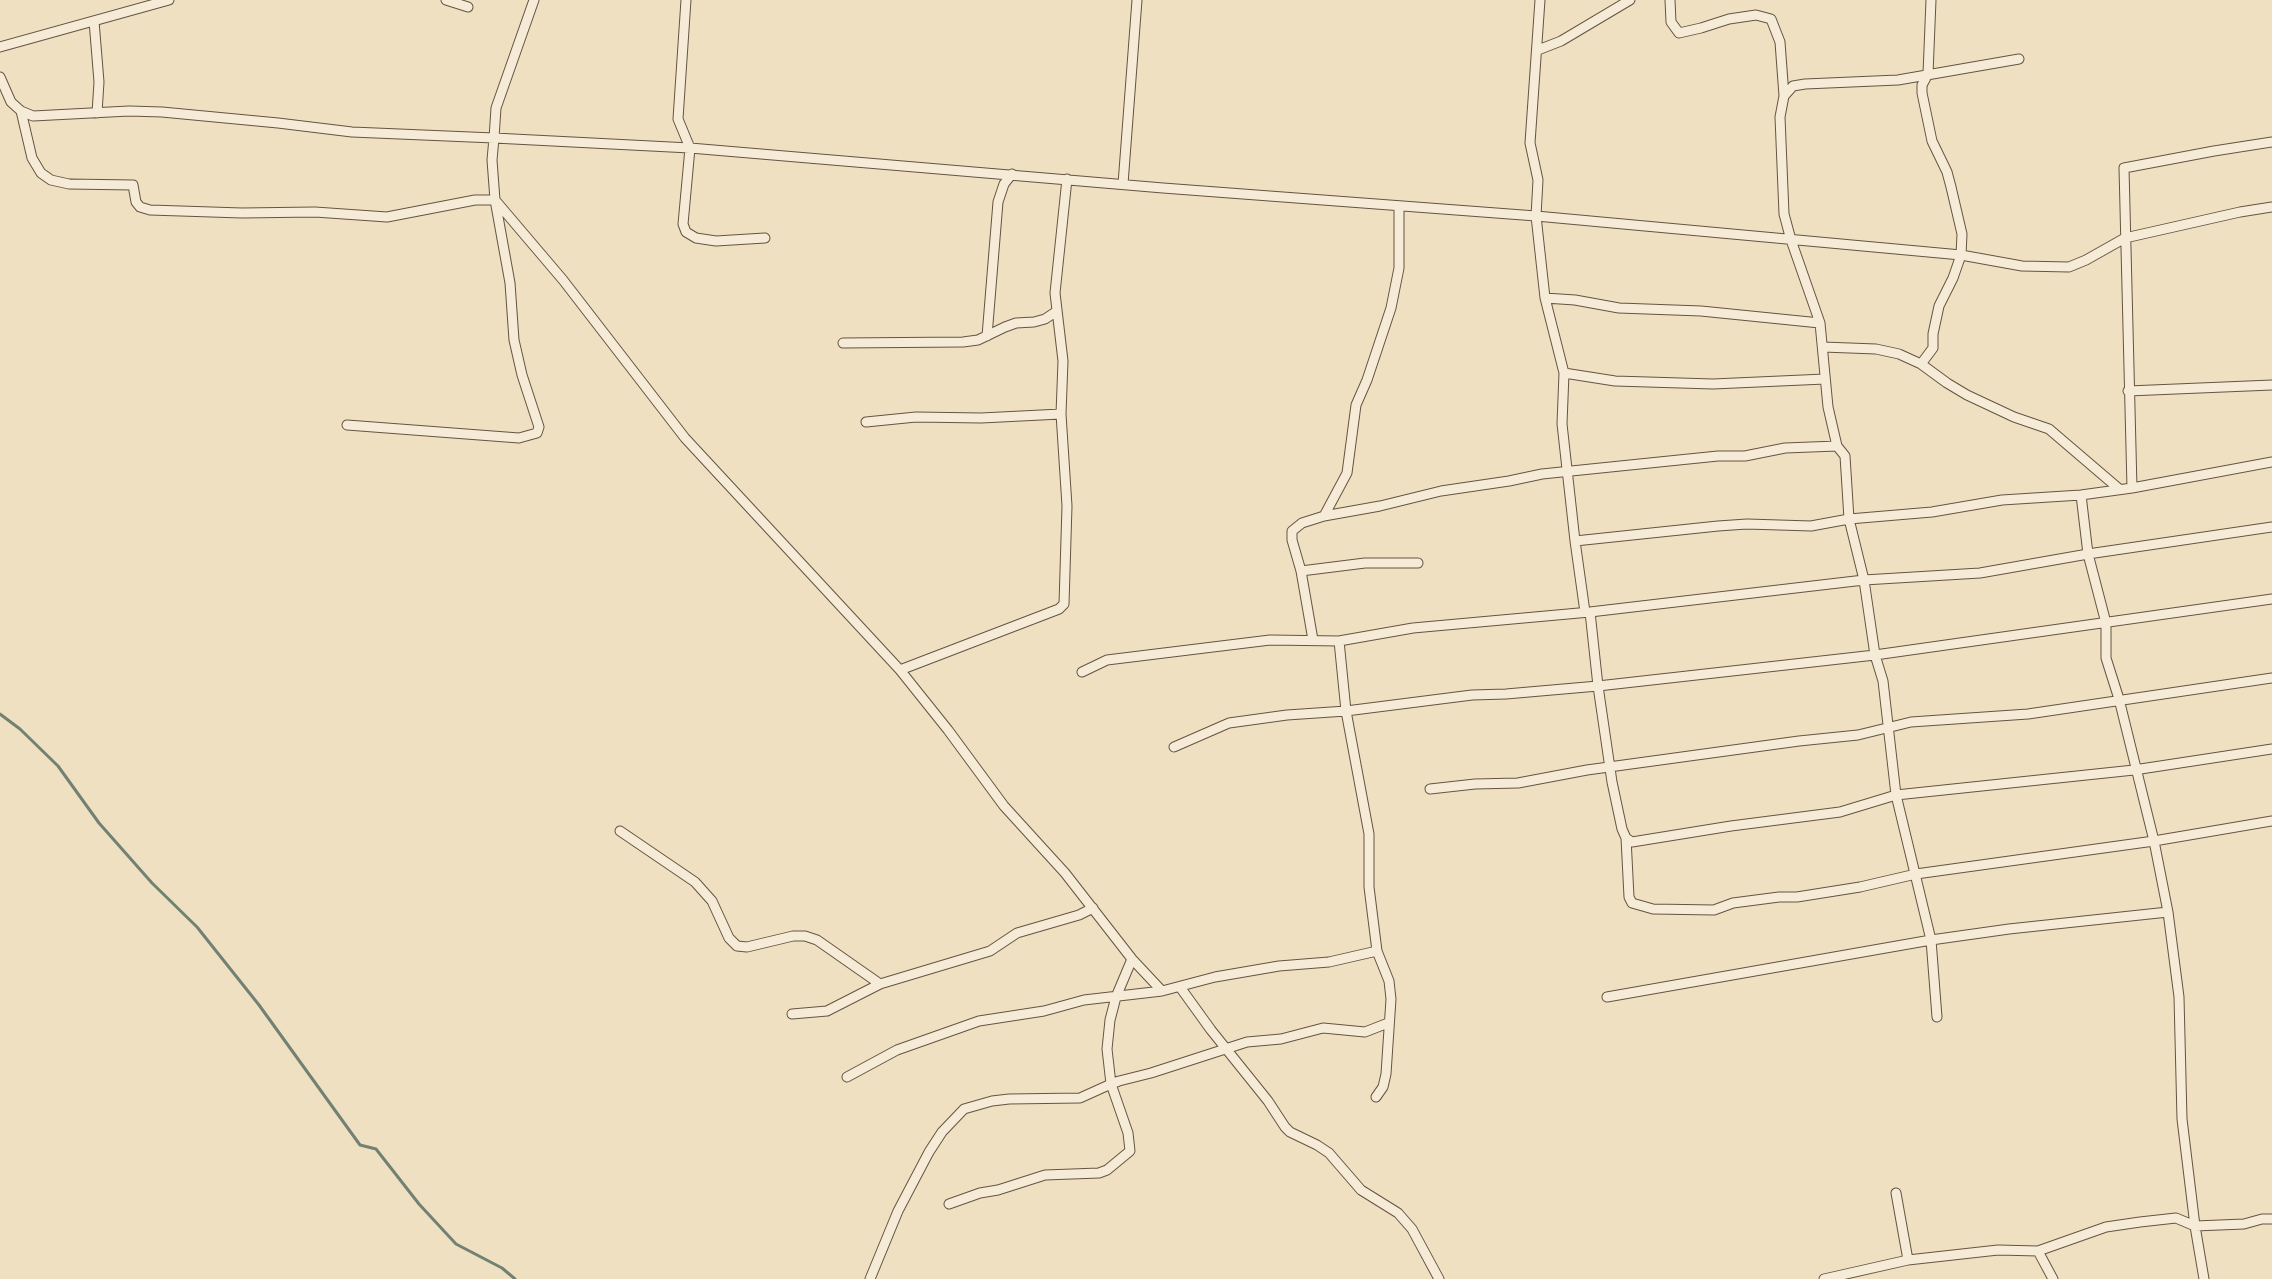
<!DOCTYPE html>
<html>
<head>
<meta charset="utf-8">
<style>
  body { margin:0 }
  canvas { display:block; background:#efe0c1 }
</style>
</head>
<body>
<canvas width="2272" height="1279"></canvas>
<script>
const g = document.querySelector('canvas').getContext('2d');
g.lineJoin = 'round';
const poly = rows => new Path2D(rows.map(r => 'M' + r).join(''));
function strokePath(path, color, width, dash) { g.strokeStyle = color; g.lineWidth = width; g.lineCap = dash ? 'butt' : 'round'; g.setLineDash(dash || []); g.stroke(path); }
const stream = poly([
  [0,714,20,729,58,766,99,823,152,883,197,927,259,1005,360,1145,376,1149,419,1204,456,1244,502,1268,515,1279]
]);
const street = poly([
  [446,0,468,7],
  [686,0,678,119,690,148,683,224,686,232,696,238,716,241,765,238],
  [1540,0,1530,143,1538,180,1536,216,1545,298,1564,373,1562,424,1575,541,1718,526,1747,524,1811,526,1849,519,1932,512,2002,500,2081,495,2132,488,2272,462],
  [1670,0,1671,22,1679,33,1701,28,1729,19,1756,15,1771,19,1780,42,1784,96,1780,117,1784,214,1791,240,1820,323,1828,407,1837,446,1845,456,1849,519,1864,580,1875,655,1883,681,1896,795,1931,940,1937,1017],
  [94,21,99,82,97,113],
  [0,47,169,0],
  [1538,50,1561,41,1630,0],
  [0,77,11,102,21,111,33,116,129,111,162,112,278,123,352,132,494,138,496,108,534,0],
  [1784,96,1793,86,1805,84,1898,80,2019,59],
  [21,111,32,158,41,173,51,180,69,184,133,185,136,202,140,207,150,210,242,213,315,212,387,217,475,200,495,200,563,280,685,438,900,670,948,730,1004,806,1065,873,1132,959,1162,991],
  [1123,184,1137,0],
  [1545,298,1575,300,1619,308,1701,311,1820,323],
  [987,336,998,202,1004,184,1012,174],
  [843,343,963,342,978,340,1005,327,1016,323,1034,322,1045,319,1057,311],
  [1823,347,1876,349,1899,354,1921,364,1947,383,1967,395,2014,417,2049,429,2118,488],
  [1921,364,1933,348,1933,334,1939,306,1953,278,1961,255,1962,234,1951,187,1947,172,1932,141,1922,93,1922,85,1928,74,1931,0],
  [1564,373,1615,381,1713,384,1825,379],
  [2128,391,2272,385],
  [866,422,916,417,981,418,1061,414],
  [347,425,519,438,537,433,539,427,522,375,514,340,510,283,495,200,492,160,494,138,690,148,1163,188,1536,216,1961,255,2022,266,2069,267,2086,260,2125,238,2240,212,2272,207],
  [2132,488,2124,168,2214,151,2272,142],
  [1324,516,1347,473,1356,405,1367,380,1391,308,1399,268,1399,207],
  [1575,541,1585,612],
  [1301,571,1365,563,1418,563],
  [1590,612,1598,686,1612,782,1622,829,1626,838,1632,842,1731,826,1840,812,1896,795,2134,770,2272,749],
  [1313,640,1301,571,1292,540,1292,531,1302,523,1324,516,1380,506,1441,491,1509,481,1542,474,1718,456,1745,456,1785,448,1837,446],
  [1339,641,1346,711,1369,834,1369,887,1377,951,1389,981,1391,999,1386,1074,1383,1087,1376,1097],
  [900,670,1059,609,1064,604,1067,506,1061,414,1063,361,1055,293,1067,179],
  [1082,672,1107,660,1270,640,1339,641,1413,628,1590,612,1864,580,1980,573,2088,554,2272,527],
  [1174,747,1229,723,1287,715,1346,711,1472,695,1506,694,1598,686,1875,655,2272,599],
  [1430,789,1475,784,1518,783,1587,770,1799,741,1858,735,1911,722,2028,714,2272,678],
  [620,831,695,882,712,901,729,938,737,946,747,947,793,936,805,936,817,940,880,984],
  [1626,838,1629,897,1632,903,1653,909,1714,910,1733,903,1779,897,1797,897,1860,887,1916,874,2154,841,2119,699,2106,658,2106,623,2088,554,2081,495],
  [1180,987,1211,1030,1268,1101,1285,1127,1290,1132,1317,1145,1329,1153,1361,1190,1398,1213,1412,1229,1439,1279],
  [1607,997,1931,940,2009,929,2168,912],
  [792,1014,827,1011,880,984,990,951,1017,933,1079,915,1093,908],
  [847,1077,897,1050,979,1021,1044,1011,1084,1000,1162,991,1215,977,1279,966,1329,962,1377,951],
  [1896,1193,1908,1260],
  [949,1204,980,1193,998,1190,1045,1175,1099,1173,1107,1170,1130,1151,1128,1133,1111,1084,1119,1081,1151,1073,1247,1042,1281,1039,1323,1028,1365,1032,1388,1023],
  [2038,1251,2053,1279],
  [870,1279,898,1211,929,1152,942,1132,964,1109,992,1101,1009,1099,1080,1098,1111,1084,1107,1049,1110,1020,1116,997,1132,959],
  [1824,1279,1908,1260,1998,1250,2038,1251,2106,1227,2140,1222,2176,1218,2195,1226,2244,1224,2262,1219,2272,1219],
  [2204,1279,2195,1226,2182,1119,2179,997,2168,912,2154,841,2272,821]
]);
strokePath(stream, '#738175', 3);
strokePath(street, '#665443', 11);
strokePath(street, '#f5ebd7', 9);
</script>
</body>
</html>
